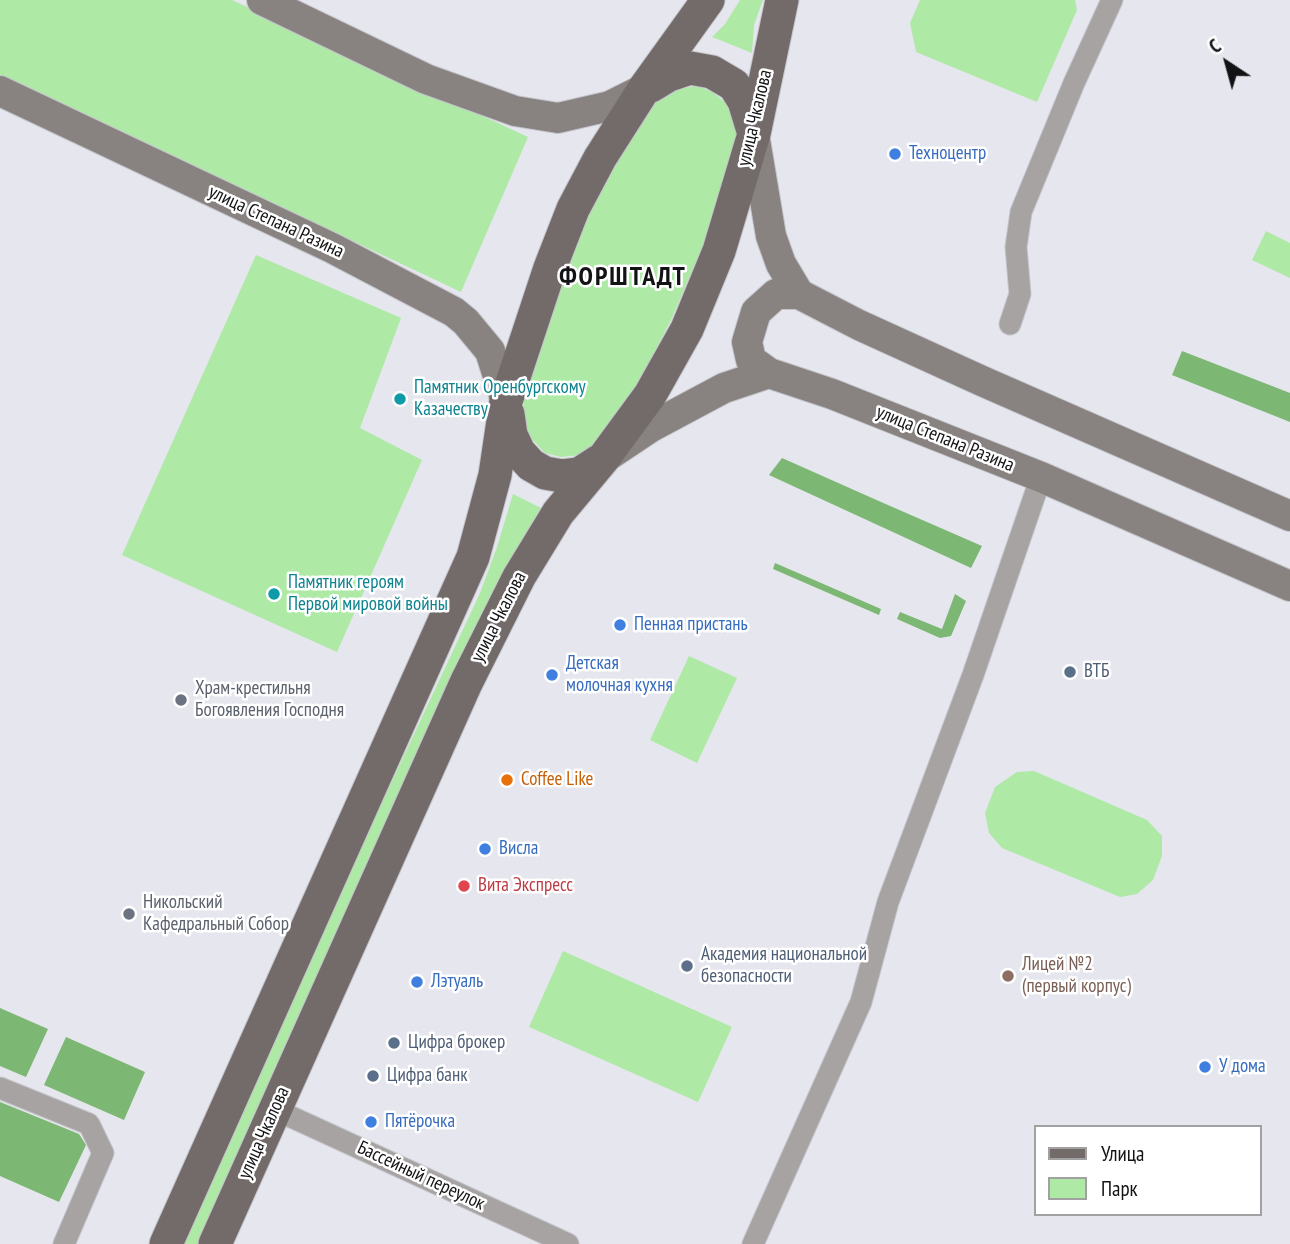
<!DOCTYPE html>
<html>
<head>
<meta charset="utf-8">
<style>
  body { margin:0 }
  #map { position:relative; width:1290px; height:1244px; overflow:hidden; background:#e6e6ee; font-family:"PT Sans Narrow",sans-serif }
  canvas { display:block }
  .legend { position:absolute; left:1034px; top:1125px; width:228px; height:91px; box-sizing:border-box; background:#fff; border:2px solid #a1a1a2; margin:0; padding:9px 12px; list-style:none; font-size:21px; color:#131316 }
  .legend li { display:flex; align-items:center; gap:14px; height:35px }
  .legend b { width:35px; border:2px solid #a1a1a2 }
  .north { position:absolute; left:1192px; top:28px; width:70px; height:70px; -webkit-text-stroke:5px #fff; paint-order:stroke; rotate:324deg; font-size:19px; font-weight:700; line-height:28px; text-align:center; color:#131316 }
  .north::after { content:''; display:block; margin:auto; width:24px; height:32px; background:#131316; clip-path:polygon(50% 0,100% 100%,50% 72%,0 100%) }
</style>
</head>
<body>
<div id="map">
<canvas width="1290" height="1244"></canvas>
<ul class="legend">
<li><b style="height:9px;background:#726b69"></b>Улица</li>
<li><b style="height:19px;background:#aee9a6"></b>Парк</li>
</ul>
<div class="north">С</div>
</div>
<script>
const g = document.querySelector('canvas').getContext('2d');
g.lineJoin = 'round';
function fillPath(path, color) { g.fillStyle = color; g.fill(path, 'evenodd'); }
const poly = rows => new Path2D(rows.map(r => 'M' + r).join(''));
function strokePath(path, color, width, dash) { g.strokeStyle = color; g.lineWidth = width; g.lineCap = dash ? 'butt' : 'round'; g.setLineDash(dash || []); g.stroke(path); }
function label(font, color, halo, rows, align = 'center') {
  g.font = font + ' "PT Sans Narrow",sans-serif'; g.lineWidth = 5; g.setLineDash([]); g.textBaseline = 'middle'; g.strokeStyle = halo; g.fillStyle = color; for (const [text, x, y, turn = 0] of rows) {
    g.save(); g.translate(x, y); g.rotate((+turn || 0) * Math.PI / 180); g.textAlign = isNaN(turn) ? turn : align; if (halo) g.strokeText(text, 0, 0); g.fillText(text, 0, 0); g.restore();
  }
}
const green = poly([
  [0,0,232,0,528,137,461,292,0,75],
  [740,0,763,0,754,25,752,53,712,37,725,24],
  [920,0,1075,0,1077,10,1037,102,916,52,910,23],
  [696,86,711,91,726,103,738,133,712,224,671,320,639,382,596,445,579,455,561,457,545,453,529,436,524,414,524,389,538,340,608,164,651,104,671,90],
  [1266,231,1290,243,1290,278,1252,260],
  [256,255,401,318,360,428,422,460,337,652,122,555],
  [513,494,545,510,202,1244,184,1244,336,901,480,593,497,547],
  [689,656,737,678,697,763,650,740],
  [1034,771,1147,820,1162,836,1162,856,1153,880,1137,894,1120,897,1002,848,989,833,985,813,995,787,1017,772],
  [563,951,732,1027,698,1102,529,1027]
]);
const forest = poly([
  [1182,351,1290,393,1290,422,1172,375],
  [782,458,881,502,982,546,971,568,769,475],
  [775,563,881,609,879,615,773,569],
  [955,594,966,601,951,636,940,638,897,619,900,612,942,629],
  [0,1008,48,1029,26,1077,0,1066],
  [66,1037,145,1072,124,1120,44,1085],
  [0,1102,79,1134,86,1145,59,1202,0,1176]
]);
const street = poly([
  [1010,324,1020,294,1016,247,1021,212,1074,83,1112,0],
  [0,1088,89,1124,103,1153,64,1244],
  [274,1109,568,1244],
  [753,1244,861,1002,888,902,973,675,1041,477]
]);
const secondary = poly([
  [262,0,426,79,515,111,558,118,610,106,644,89],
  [0,91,332,248,454,312,466,322,490,351,506,401],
  [754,134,771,236,781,264,799,294,859,325,982,381,1290,516],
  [769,373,751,360,747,342,756,312,776,294,799,294],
  [609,455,651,427,724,388,769,373,832,394,1041,477,1290,586]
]);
const primary = poly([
  [651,86,669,75,690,68,712,72,734,85,744,101,754,134],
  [508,414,511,435,519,452,531,465,545,473,562,476,579,474,599,461],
  [166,1244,473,557,495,475,506,401,550,268,573,209,600,158,644,89,708,0],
  [215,1244,466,683,519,577,558,513,603,459,650,395,687,329,719,251,754,134,782,0]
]);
const markers = [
  [895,154,7,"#3f7fe0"],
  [400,399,7,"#0f9aa8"],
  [274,594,7,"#0f9aa8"],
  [620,625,7,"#3f7fe0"],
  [1070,672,7,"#5c6f8a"],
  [552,675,7,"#3f7fe0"],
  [181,700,7,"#6b7280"],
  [507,780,7,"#e8710a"],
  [485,849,7,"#3f7fe0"],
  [464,886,7,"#e0444e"],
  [129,914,7,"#6b7280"],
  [687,966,7,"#5c6f8a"],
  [1008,976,7,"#8d6e63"],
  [417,982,7,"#3f7fe0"],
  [394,1043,7,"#5c6f8a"],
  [1205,1067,7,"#3f7fe0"],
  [373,1076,7,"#5c6f8a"],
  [371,1122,7,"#3f7fe0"]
];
const streetNames = [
  ["улица Чкалова",755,118,-77],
  ["улица Степана Разина",276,222,25],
  ["улица Степана Разина",945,439,22],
  ["улица Чкалова",499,617,-63],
  ["улица Чкалова",264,1133,-66],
  ["Бассейный переулок",421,1176,25]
];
const shopNames = [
  ["Техноцентр",909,154],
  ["Пенная пристань",634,625],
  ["Детская",566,664],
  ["молочная кухня",566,686],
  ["Висла",499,849],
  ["Лэтуаль",431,982],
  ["У дома",1219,1067],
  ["Пятёрочка",385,1122]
];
const cultureNames = [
  ["Памятник Оренбургскому",414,388],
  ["Казачеству",414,410],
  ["Памятник героям",288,583],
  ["Первой мировой войны",288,605]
];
const serviceNames = [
  ["ВТБ",1084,672],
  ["Академия национальной",701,955],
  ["безопасности",701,977],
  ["Цифра брокер",408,1043],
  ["Цифра банк",387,1076]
];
const worshipNames = [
  ["Храм-крестильня",195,689],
  ["Богоявления Господня",195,711],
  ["Никольский",143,903],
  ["Кафедральный Собор",143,925]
];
const foodNames = [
  ["Coffee Like",521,780]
];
const healthNames = [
  ["Вита Экспресс",478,886]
];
const educationNames = [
  ["Лицей №2",1022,965],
  ["(первый корпус)",1022,987]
];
const districtNames = [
  ["ФОРШТАДТ",623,278]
];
fillPath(green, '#aee9a6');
fillPath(forest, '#7cb773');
strokePath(street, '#c4c4cb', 23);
strokePath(secondary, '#c4c4cb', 32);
strokePath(primary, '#c4c4cb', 35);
strokePath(street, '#a7a3a2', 21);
strokePath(secondary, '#888280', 30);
strokePath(primary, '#726b69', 33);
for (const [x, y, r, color] of markers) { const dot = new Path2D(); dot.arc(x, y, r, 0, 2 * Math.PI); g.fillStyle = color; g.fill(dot); strokePath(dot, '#fff', 2.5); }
label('19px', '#131316', '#fff', streetNames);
label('19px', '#366cbe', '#fff', shopNames, 'left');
label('19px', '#0d838f', '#fff', cultureNames, 'left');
label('19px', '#4e5e75', '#fff', serviceNames, 'left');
label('19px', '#5b616d', '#fff', worshipNames, 'left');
label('19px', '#c56008', '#fff', foodNames, 'left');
label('19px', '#be3a42', '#fff', healthNames, 'left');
label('19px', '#785e54', '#fff', educationNames, 'left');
g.letterSpacing = '2px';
label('bold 26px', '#131316', '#fff', districtNames);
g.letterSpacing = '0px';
</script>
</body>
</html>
